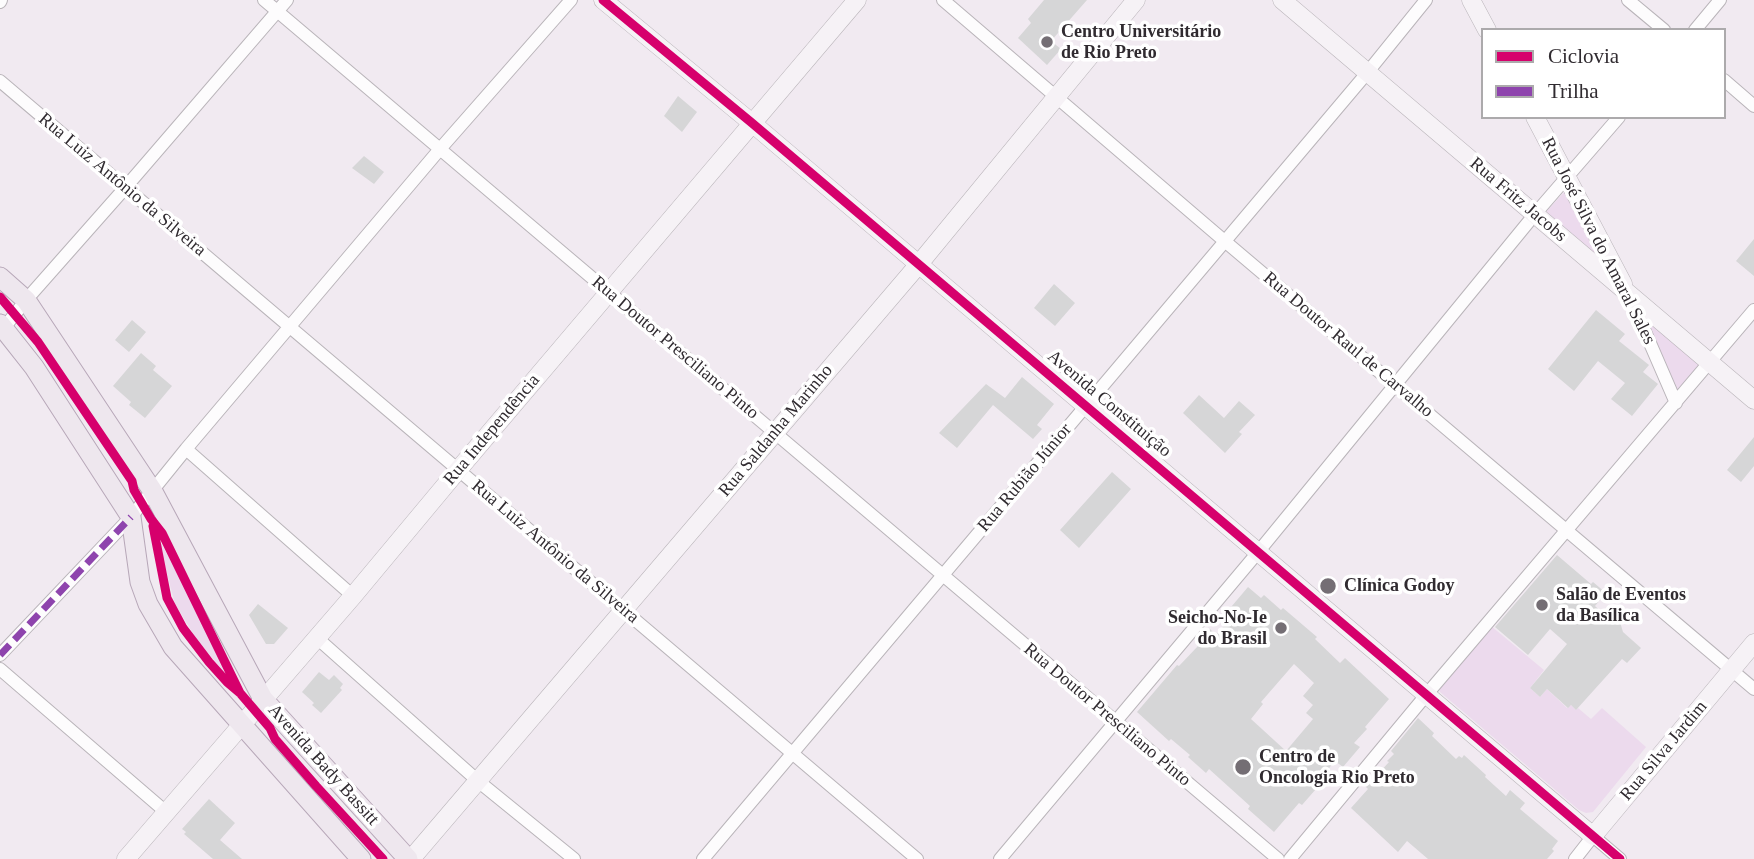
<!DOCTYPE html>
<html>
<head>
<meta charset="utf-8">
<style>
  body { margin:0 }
  #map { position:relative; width:1754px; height:859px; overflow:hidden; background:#f1eaf1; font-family:"Times New Roman",serif }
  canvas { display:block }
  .legend { position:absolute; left:1481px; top:28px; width:245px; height:91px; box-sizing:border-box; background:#fff; border:2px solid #acaaac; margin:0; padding:9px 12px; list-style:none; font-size:21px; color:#302b30 }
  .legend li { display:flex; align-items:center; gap:14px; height:35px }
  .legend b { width:35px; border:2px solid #acaaac }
</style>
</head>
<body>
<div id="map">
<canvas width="1754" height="859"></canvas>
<ul class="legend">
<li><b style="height:9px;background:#d6006c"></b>Ciclovia</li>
<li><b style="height:9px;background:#8e44ad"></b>Trilha</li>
</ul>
</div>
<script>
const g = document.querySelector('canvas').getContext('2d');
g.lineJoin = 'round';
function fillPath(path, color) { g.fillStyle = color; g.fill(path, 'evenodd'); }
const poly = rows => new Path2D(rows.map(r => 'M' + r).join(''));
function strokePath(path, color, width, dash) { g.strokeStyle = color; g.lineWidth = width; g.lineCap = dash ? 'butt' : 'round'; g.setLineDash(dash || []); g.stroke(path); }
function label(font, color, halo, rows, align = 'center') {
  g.font = font + ' "Times New Roman",serif'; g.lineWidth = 7; g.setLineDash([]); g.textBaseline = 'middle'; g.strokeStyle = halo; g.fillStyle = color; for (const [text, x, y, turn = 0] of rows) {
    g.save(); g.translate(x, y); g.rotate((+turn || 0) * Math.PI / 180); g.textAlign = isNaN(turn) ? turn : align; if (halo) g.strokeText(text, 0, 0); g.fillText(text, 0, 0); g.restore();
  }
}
const green = poly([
  [1568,188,1616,281,1543,215],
  [1637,307,1706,364,1677,398],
  [157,536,180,577,230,679,197,640,175,604],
  [1491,626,1544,670,1530,688,1540,697,1547,689,1567,708,1571,705,1576,710,1578,708,1591,719,1602,708,1646,747,1593,812,1586,813,1579,810,1440,692,1439,688]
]);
const building = poly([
  [1044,0,1087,0,1051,41,1061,49,1047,65,1018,38,1031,23,1028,19],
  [678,96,697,112,682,132,664,116],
  [364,156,384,172,374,184,352,168],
  [1754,239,1754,276,1736,261],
  [1054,284,1075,303,1055,326,1034,308],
  [1596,310,1625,334,1619,341,1649,365,1643,372,1658,384,1632,416,1611,399,1625,383,1598,361,1574,391,1548,369],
  [132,320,146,332,129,352,115,340],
  [141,353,156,366,153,370,172,386,145,418,129,405,131,402,113,386],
  [1022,377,1054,404,1037,425,1042,429,1033,439,993,405,957,448,939,433,986,384,1005,398],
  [1199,395,1224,418,1239,401,1255,415,1239,432,1242,434,1225,453,1183,413],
  [1754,437,1754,466,1741,482,1727,470],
  [1112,472,1131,489,1079,548,1060,530],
  [1557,555,1591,584,1593,582,1606,593,1595,606,1610,620,1620,622,1623,632,1641,648,1627,663,1622,659,1576,710,1571,705,1568,708,1547,689,1540,697,1530,688,1567,644,1550,629,1528,655,1495,627],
  [1248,587,1261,598,1264,595,1281,610,1283,608,1317,637,1315,639,1340,663,1345,658,1389,699,1365,727,1367,729,1354,743,1360,747,1343,767,1335,761,1313,787,1316,789,1302,805,1299,803,1274,832,1248,809,1250,806,1209,769,1206,773,1188,757,1190,755,1171,739,1169,741,1137,712,1177,665,1179,666,1198,646,1196,644,1210,629,1216,635,1231,618,1226,613],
  [1294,664,1314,683,1303,696,1313,705,1306,713,1313,719,1286,751,1251,719,1263,704,1261,702],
  [258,604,288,628,274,644,266,644,249,615],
  [319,672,329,680,334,675,343,684,340,688,342,690,321,713,312,705,314,703,302,692],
  [1418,718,1434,733,1432,736,1456,759,1459,756,1462,758,1464,755,1486,775,1485,777,1506,796,1510,790,1525,803,1520,809,1558,841,1552,849,1554,851,1547,859,1428,859,1407,841,1398,852,1351,808,1368,789,1366,787,1389,762,1387,761,1394,754,1391,751],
  [209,799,235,823,220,840,242,859,213,859,184,834,186,832,182,829]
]);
const street = poly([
  [264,0,1278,859],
  [943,0,1221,238,1754,689],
  [1628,0,1664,30],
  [0,2,1,0],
  [1695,30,1720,0],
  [1724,80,1754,106],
  [0,81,917,859],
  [1630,297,1676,403],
  [0,333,26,300,125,188,287,0],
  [186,449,353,596],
  [317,638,478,781,574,859],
  [0,655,131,517,186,449,440,149,571,0],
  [0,669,166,812],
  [703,859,1367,73,1426,0],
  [1000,859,1259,551,1535,214,1619,117],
  [1290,859,1427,694,1754,310],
  [1575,859,1593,836,1620,859]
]);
const secondary = poly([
  [603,0,752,123,1593,836,1754,643],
  [1282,0,1754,400],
  [1471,0,1487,30],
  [1535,117,1623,284],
  [126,859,353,596,458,470,857,0],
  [411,859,919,264,1136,0]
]);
const primary = poly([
  [0,277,26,300,152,490,263,699,408,859],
  [0,324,34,367,131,517,140,582,148,604,173,647,361,859]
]);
const quiet = poly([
  [0,655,131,517]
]);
const cycleway = poly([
  [603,0,752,123,1620,859],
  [0,297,38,342,132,481,134,490,151,519,162,533,240,693],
  [153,526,167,598,183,628,209,662,227,682,240,693,270,728,275,739,316,786,383,859]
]);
const markers = [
  [1047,42,7,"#746e74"],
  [1328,586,9,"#746e74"],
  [1542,605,7,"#746e74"],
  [1281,628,7,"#746e74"],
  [1243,767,9,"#746e74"]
];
const poiNames = [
  ["Centro Universitário",1061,32],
  ["de Rio Preto",1061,53],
  ["Clínica Godoy",1344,586],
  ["Salão de Eventos",1556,595],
  ["da Basílica",1556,616],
  ["Seicho-No-Ie",1267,618,"right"],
  ["do Brasil",1267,639,"right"],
  ["Centro de",1259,757],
  ["Oncologia Rio Preto",1259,778]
];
const streetNames = [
  ["Rua Luiz Antônio da Silveira",122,185,40],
  ["Rua Fritz Jacobs",1518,200,40],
  ["Rua José Silva do Amaral Sales",1598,241,63],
  ["Rua Doutor Raul de Carvalho",1348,345,40],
  ["Rua Doutor Presciliano Pinto",675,348,40],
  ["Avenida Constituição",1109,404,40],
  ["Rua Independência",492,430,-50],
  ["Rua Saldanha Marinho",776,431,-50],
  ["Rua Rubião Júnior",1025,478,-50],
  ["Rua Luiz Antônio da Silveira",555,552,40],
  ["Rua Doutor Presciliano Pinto",1107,715,40],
  ["Rua Silva Jardim",1664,751,-50],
  ["Avenida Bady Bassitt",323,765,48]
];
fillPath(green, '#ecdaed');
fillPath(building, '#d6d6d7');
strokePath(street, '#b9b4b9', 14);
strokePath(secondary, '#b9b4b9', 19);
strokePath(primary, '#b7a7b8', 21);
strokePath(street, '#fdfcfd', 12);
strokePath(secondary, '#f6f2f6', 18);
strokePath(primary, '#eee7ee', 19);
strokePath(quiet, '#8e44ad', 7, [14, 7]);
strokePath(cycleway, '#d6006c', 9);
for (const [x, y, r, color] of markers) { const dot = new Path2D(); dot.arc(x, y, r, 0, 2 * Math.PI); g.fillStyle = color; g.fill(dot); strokePath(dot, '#fff', 2.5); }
label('bold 18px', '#302b30', '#fff', poiNames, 'left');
label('18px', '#302b30', '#fff', streetNames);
</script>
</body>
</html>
